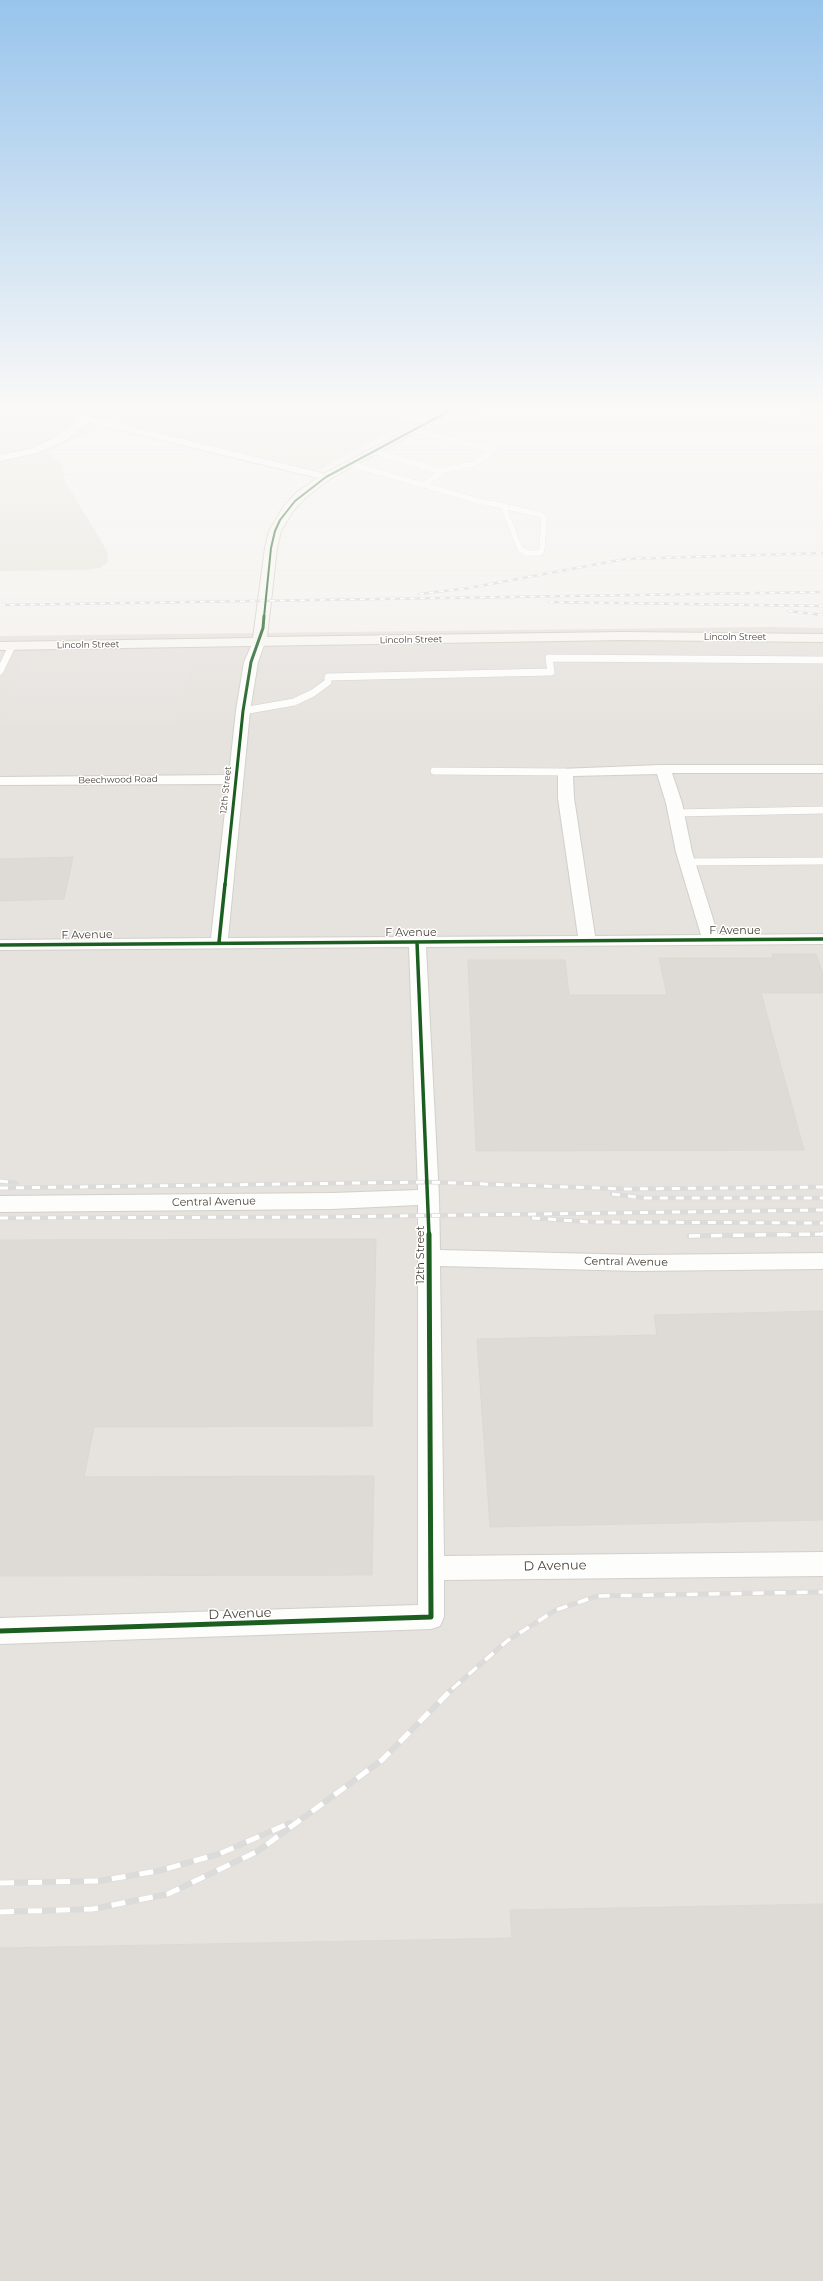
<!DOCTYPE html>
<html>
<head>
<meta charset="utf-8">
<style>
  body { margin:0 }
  canvas { display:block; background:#f4f2ee }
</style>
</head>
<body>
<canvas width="823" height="2281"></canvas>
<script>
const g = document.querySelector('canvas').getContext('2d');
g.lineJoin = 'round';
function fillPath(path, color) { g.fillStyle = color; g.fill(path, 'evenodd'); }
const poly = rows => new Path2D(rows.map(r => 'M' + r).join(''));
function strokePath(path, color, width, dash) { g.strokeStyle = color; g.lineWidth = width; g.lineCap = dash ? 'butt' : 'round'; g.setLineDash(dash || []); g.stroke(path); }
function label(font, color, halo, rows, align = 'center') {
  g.font = font + ' Montserrat,sans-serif'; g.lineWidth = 3; g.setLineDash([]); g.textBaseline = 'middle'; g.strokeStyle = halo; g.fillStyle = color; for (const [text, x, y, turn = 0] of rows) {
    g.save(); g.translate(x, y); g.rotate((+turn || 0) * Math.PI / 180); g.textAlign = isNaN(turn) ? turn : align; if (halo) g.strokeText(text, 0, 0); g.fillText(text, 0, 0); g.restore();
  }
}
const residential = poly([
  [0,411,430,411,318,470,97,417,93,426,78,437,48,452,63,465,64,479,107,551,108,562,100,568,84,570,0,571]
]);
const industrial = poly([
  [771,627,823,628,823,2281,0,2281,0,636]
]);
const parking = poly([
  [191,659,170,764,0,767,0,715,21,662]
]);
const building = poly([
  [73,857,64,899,0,901,0,859,73,857],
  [772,954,816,954,823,975,823,993,761,993,804,1150,476,1151,468,960,565,960,569,995,667,995,659,958,773,958,772,954],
  [376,1239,372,1426,94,1427,84,1477,374,1476,372,1575,0,1576,0,1240,376,1239],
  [823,1311,823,1520,490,1527,477,1339,657,1335,654,1315,823,1311],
  [823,1904,823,2281,0,2281,0,1948,512,1938,510,1910,823,1904]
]);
const laneFar1 = poly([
  [448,411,467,415,475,411],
  [774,419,823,418],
  [412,430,494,450,474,464,439,471],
  [373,451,439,471,439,474,424,485],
  [350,464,482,502,503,506],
  [503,506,541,515,544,518,542,550,540,553,527,553,520,549,503,506]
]);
const lane = poly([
  [0,671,12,646],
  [243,711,294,702,313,693,328,682,328,677,551,672,549,658,823,660],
  [434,771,565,772],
  [676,813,823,810],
  [688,862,823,861]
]);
const street = poly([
  [50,411,65,411,83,415,87,411,97,411,92,417,330,475,331,477,326,480,88,422,66,440,37,453,0,461,0,455,30,449,58,436,79,420,50,411],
  [374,411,391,411,429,418,434,421,429,424,379,414,374,411],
  [259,638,265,642,258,662,250,711,228,938,578,936,558,798,558,772,560,769,661,765,823,765,823,773,672,773,682,803,692,852,718,935,823,934,823,944,426,947,439,1197,440,1250,638,1255,823,1253,823,1269,638,1271,440,1266,444,1556,823,1552,823,1576,444,1580,444,1617,440,1626,431,1629,0,1644,0,1618,418,1605,418,1205,332,1209,0,1212,0,1196,332,1193,418,1190,409,947,0,950,0,940,211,938,228,784,0,785,0,777,229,775,236,711,244,662,253,642,259,638],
  [657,774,666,803,676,852,701,935,595,936,574,798,573,776,657,774]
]);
const secondary = poly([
  [442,411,454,411,330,479,305,498,293,511,281,531,277,548,267,637,623,632,823,634,823,642,623,640,0,650,0,642,253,638,265,548,269,531,284,506,297,492,322,475,442,411]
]);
const railFar3 = poly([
  [419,594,469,588,625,559,823,553],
  [549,602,823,606],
  [0,605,823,592],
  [788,611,823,615]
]);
const railFar2 = poly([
  [0,1181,16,1183],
  [0,1188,427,1182,626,1189,823,1187],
  [612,1194,645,1198,823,1198],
  [0,1218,325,1217,823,1210],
  [532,1218,589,1222,823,1223],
  [783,1235,823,1234]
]);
const railFar1 = poly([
  [689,1236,823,1234],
  [452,1689,507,1641,556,1610,597,1596,823,1592]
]);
const rail = poly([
  [0,1883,99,1881,158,1871,219,1854,290,1823],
  [0,1912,93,1909,168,1894,258,1851,382,1760,453,1688]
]);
const cyclewayFar3 = poly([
  [264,617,271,548,275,531,280,520,295,501,326,477,449,411]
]);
const cyclewayFar2 = poly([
  [225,885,243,711,251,662,263,628,264,616]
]);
const cyclewayFar1 = poly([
  [219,942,225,884],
  [417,942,429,1235],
  [0,945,823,939]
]);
const cycleway = poly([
  [0,1631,431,1617,429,1234]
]);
const farStreetnames = [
  ["Lincoln Street",735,637],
  ["Lincoln Street",411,640,-1],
  ["Lincoln Street",88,645,-1],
  ["Beechwood Road",118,780,-1],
  ["12th Street",226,790,-84]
];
const streetNames = [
  ["F Avenue",735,931],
  ["F Avenue",411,933],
  ["F Avenue",87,935,-1],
  ["Central Avenue",214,1202,-1],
  ["12th Street",421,1255,-90],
  ["Central Avenue",626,1262,1]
];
const nearStreetnames = [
  ["D Avenue",555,1566,-1],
  ["D Avenue",240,1614,-2]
];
fillPath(residential, '#e7e4dc');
fillPath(industrial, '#e6e2de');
fillPath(parking, '#e6e3df');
fillPath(building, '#dedbd6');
strokePath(building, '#dcd9d4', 1);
strokePath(laneFar1, '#d2d0cb', 6);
strokePath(lane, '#d2d0cb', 8);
strokePath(street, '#d2d0cb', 2);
strokePath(secondary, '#d3cfc5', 2);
strokePath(laneFar1, '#fdfdfc', 5.5);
strokePath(lane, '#fdfdfc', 7);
fillPath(street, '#fdfdfc');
fillPath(secondary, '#f7f6f1');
strokePath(railFar3, '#dbdbda', 2.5);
strokePath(railFar2, '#dbdbda', 4.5);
strokePath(railFar1, '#dbdbda', 5);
strokePath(rail, '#dbdbda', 6);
strokePath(railFar3, '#fff', 1.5, [5]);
strokePath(railFar2, '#fff', 3, [8]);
strokePath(railFar1, '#fff', 3.5, [11]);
strokePath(rail, '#fff', 5, [14]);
strokePath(cyclewayFar3, '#1b5e20', 2);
strokePath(cyclewayFar2, '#1b5e20', 3);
strokePath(cyclewayFar1, '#1b5e20', 3.5);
strokePath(cycleway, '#1b5e20', 5);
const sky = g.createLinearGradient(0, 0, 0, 730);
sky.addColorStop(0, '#98c4ec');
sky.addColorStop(0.56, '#faf9f7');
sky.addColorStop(1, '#faf9f700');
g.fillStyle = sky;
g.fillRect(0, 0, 823, 730);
label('9px', '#4b4439', '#fff', farStreetnames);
label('11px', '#4b4439', '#fff', streetNames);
label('13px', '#4b4439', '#fff', nearStreetnames);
</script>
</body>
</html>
